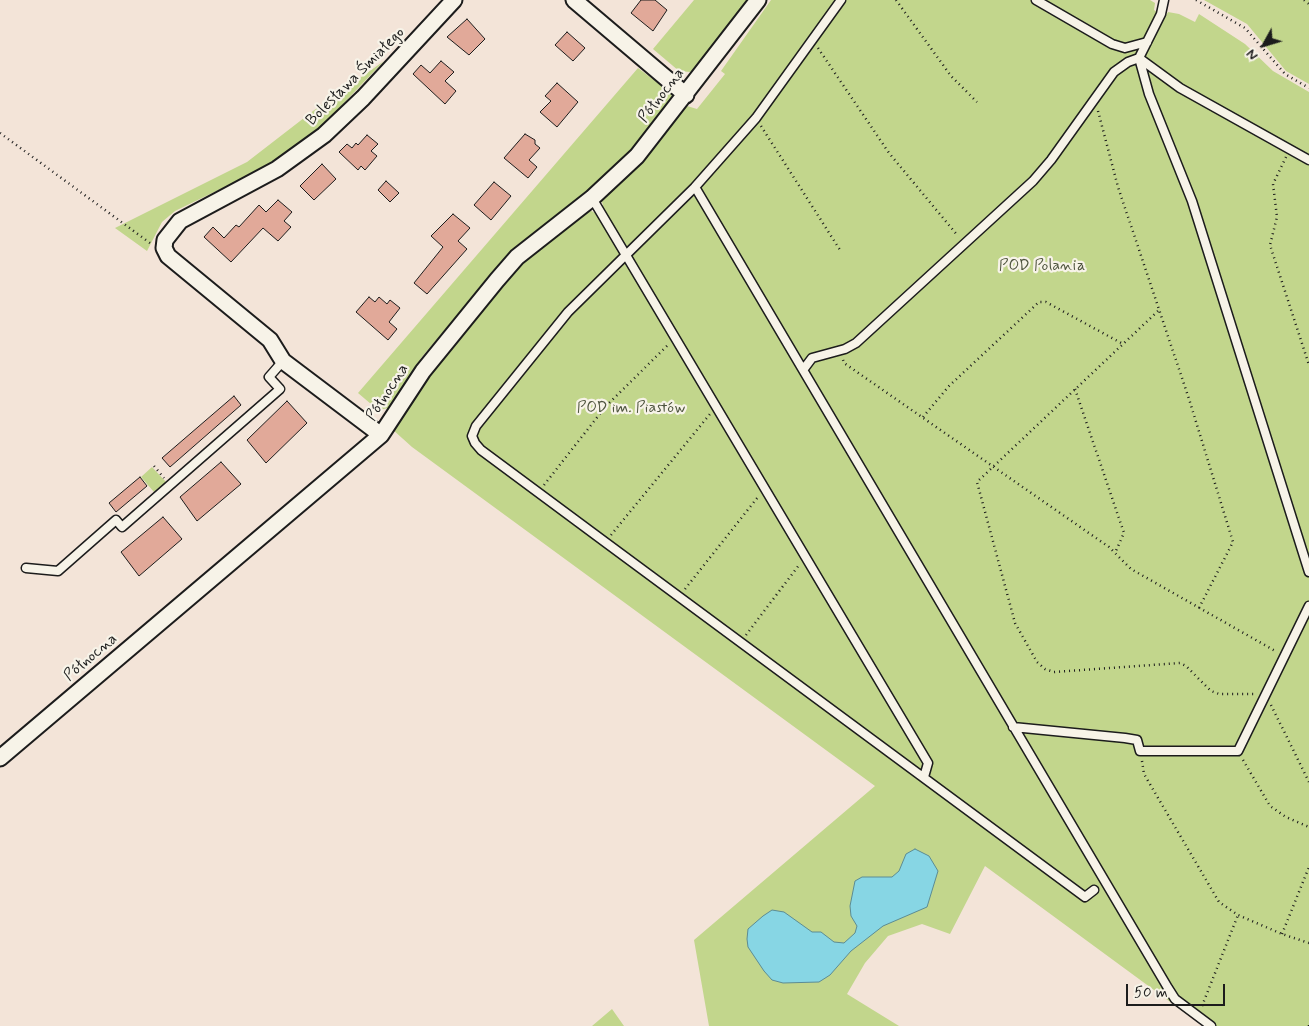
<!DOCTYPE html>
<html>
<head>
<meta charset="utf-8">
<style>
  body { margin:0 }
  #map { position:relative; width:1309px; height:1026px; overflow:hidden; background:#f3e4d8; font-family:Mynerve,sans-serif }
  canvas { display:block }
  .north { position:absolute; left:1239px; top:20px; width:50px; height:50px; -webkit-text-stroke:4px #f7f3e8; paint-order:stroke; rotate:231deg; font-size:14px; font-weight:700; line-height:20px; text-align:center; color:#1c1c1c }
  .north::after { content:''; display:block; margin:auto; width:18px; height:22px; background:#1c1c1c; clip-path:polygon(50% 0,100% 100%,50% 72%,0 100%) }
  .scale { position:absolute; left:1126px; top:984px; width:99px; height:22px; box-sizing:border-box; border:2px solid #1c1c1c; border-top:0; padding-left:6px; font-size:15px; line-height:18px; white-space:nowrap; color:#1c1c1c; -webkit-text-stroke:4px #f7f3e8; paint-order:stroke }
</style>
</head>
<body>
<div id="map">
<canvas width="1309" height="1026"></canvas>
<div class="north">N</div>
<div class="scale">50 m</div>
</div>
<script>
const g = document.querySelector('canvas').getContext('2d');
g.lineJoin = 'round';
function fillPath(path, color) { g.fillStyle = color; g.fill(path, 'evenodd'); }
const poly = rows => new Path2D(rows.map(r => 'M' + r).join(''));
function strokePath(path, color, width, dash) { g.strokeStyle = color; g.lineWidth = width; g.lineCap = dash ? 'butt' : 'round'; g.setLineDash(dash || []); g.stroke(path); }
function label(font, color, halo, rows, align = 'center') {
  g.font = font + ' Mynerve,sans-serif'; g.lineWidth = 4.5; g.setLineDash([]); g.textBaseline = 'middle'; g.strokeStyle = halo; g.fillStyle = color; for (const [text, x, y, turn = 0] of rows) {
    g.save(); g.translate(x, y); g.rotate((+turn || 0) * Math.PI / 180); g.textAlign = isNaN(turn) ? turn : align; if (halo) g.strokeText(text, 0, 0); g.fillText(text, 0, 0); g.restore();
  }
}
const green = poly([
  [694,0,750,0,699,68,690,72,679,71,653,49],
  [771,0,1150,0,1155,3,1154,10,1165,17,1168,12,1179,14,1195,22,1199,14,1245,44,1273,71,1309,92,1309,1026,1203,1026,985,866,950,934,922,924,888,936,865,963,847,994,899,1026,709,1026,694,940,875,786,412,447,392,429,424,379,518,264,588,209,595,213,603,205,601,199,643,158,687,106,697,109,725,74,721,71],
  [1204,0,1309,0,1309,84,1286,71,1247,24],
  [384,61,318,130,270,165,175,211,162,222,147,251,115,228,247,162,313,111],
  [638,68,671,93,673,101,629,155,587,193,509,254,421,358,398,400,389,408,378,410,358,393],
  [152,467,166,482,154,492,141,477],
  [612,1009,624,1026,592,1026]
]);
const water = poly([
  [915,849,929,856,938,871,927,907,883,926,851,951,830,975,819,982,783,983,772,980,764,971,748,947,747,939,748,929,763,916,772,910,784,912,812,932,821,932,834,942,844,943,855,933,857,926,851,916,850,906,855,881,862,877,892,877,899,871,906,854,915,849]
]);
const building = poly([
  [641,0,655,0,667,10,653,31,631,13,641,0],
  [467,19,485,39,469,55,447,37,467,19],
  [567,32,585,48,573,61,555,45,567,32],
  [441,61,454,72,445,81,456,91,445,104,413,74,421,65,430,73,441,61],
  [557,83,578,102,557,127,540,112,551,101,545,96,557,83],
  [525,134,535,140,535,144,540,148,529,160,537,167,528,178,504,158,525,134],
  [367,135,378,144,371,151,377,156,365,170,361,166,358,170,339,152,347,144,352,148,356,143,358,145,367,135],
  [322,164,336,179,314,200,300,186,322,164],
  [386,181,399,193,390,202,378,190,386,181],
  [494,182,511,196,491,220,474,205,494,182],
  [278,200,292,212,284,221,291,227,278,241,263,228,231,262,204,237,213,227,224,238,236,225,239,227,259,205,266,212,278,200],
  [453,214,470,228,458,241,467,249,427,294,414,283,443,247,431,236,453,214],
  [369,297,375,302,379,297,387,304,390,300,400,308,389,322,397,329,388,340,356,312,369,297],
  [234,396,241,405,170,467,162,458,234,396],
  [287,401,307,423,266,463,247,440,287,401],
  [221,462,241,484,197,521,180,497,221,462],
  [140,477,147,486,116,512,109,503,140,477],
  [163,517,182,539,139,576,121,552,163,517]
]);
const path = poly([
  [896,0,951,76,977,102],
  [1196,0,1245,28,1285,74,1309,88],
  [1304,0,1309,4],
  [818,48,889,153,958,236],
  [1098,111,1118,187,1189,399,1233,542,1199,608],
  [761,126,840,250],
  [0,133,150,243],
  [1286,157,1273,184,1277,217,1270,245,1309,365],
  [1158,311,977,482,1015,623,1037,662,1045,669,1054,672,1180,663,1186,666,1211,691,1219,694,1254,694],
  [843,360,844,363,1109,547,1131,569,1277,652],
  [1075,389,1124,533,1115,553],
  [923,417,949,386,1039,302,1046,302,1123,344],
  [154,466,164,478],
  [544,485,606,406,668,345],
  [611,535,710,414],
  [685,589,758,497],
  [746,635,799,565],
  [1271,705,1309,782],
  [1243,760,1270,806,1286,817,1309,827],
  [1142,761,1144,774,1219,902,1238,915,1282,934,1309,943],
  [1282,934,1309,867],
  [1202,1006,1238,915],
  [1309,1026,1309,1025]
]);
const service = poly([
  [1036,0,1112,44,1125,48,1147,42],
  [1164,0,1161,14,1139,58,1149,94,1192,201,1309,572],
  [1139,58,1128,62,1114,72,1051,160,1033,181,856,343,845,349,812,358,803,370,1168,988,1175,999,1211,1026],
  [1139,58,1180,88,1309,160],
  [695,187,568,312,476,426,472,436,475,443,481,450,605,542,1085,897,1094,890],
  [592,198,928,763,924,777],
  [803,370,695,187,756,118,841,0],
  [26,568,58,571,116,520,122,527,280,389,269,377,283,361],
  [1013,727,1125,738,1137,740,1140,751,1238,751,1309,606]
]);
const minor = poly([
  [574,0,686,95],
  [381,435,283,361,270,340,168,256,164,248,165,240,180,221,277,169,324,135,363,98,454,0],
  [0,758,381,435,423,371,497,280,517,257,592,198,637,156,758,0]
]);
const streetNames = [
  ["Bolesława Śmiałego",356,77,-45],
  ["Północna",662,96,-52],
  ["Północna",388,393,-57],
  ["Północna",91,658,-40]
];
const parkNames = [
  ["POD Polania",1042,267],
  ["POD im. Piastów",631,409]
];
fillPath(green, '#c2d68c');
fillPath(water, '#87d6e4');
strokePath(water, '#5c8c94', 1);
fillPath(building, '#e1a999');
strokePath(building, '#1c1c1c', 1);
strokePath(service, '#1c1c1c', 11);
strokePath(minor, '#1c1c1c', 19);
strokePath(path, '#1c1c1c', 2.5, [1, 4]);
strokePath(service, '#f7f3e8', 8);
strokePath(minor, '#f7f3e8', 15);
label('16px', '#1c1c1c', '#f7f3e8', streetNames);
label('16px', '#4e543e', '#f7f3e8', parkNames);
</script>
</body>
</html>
